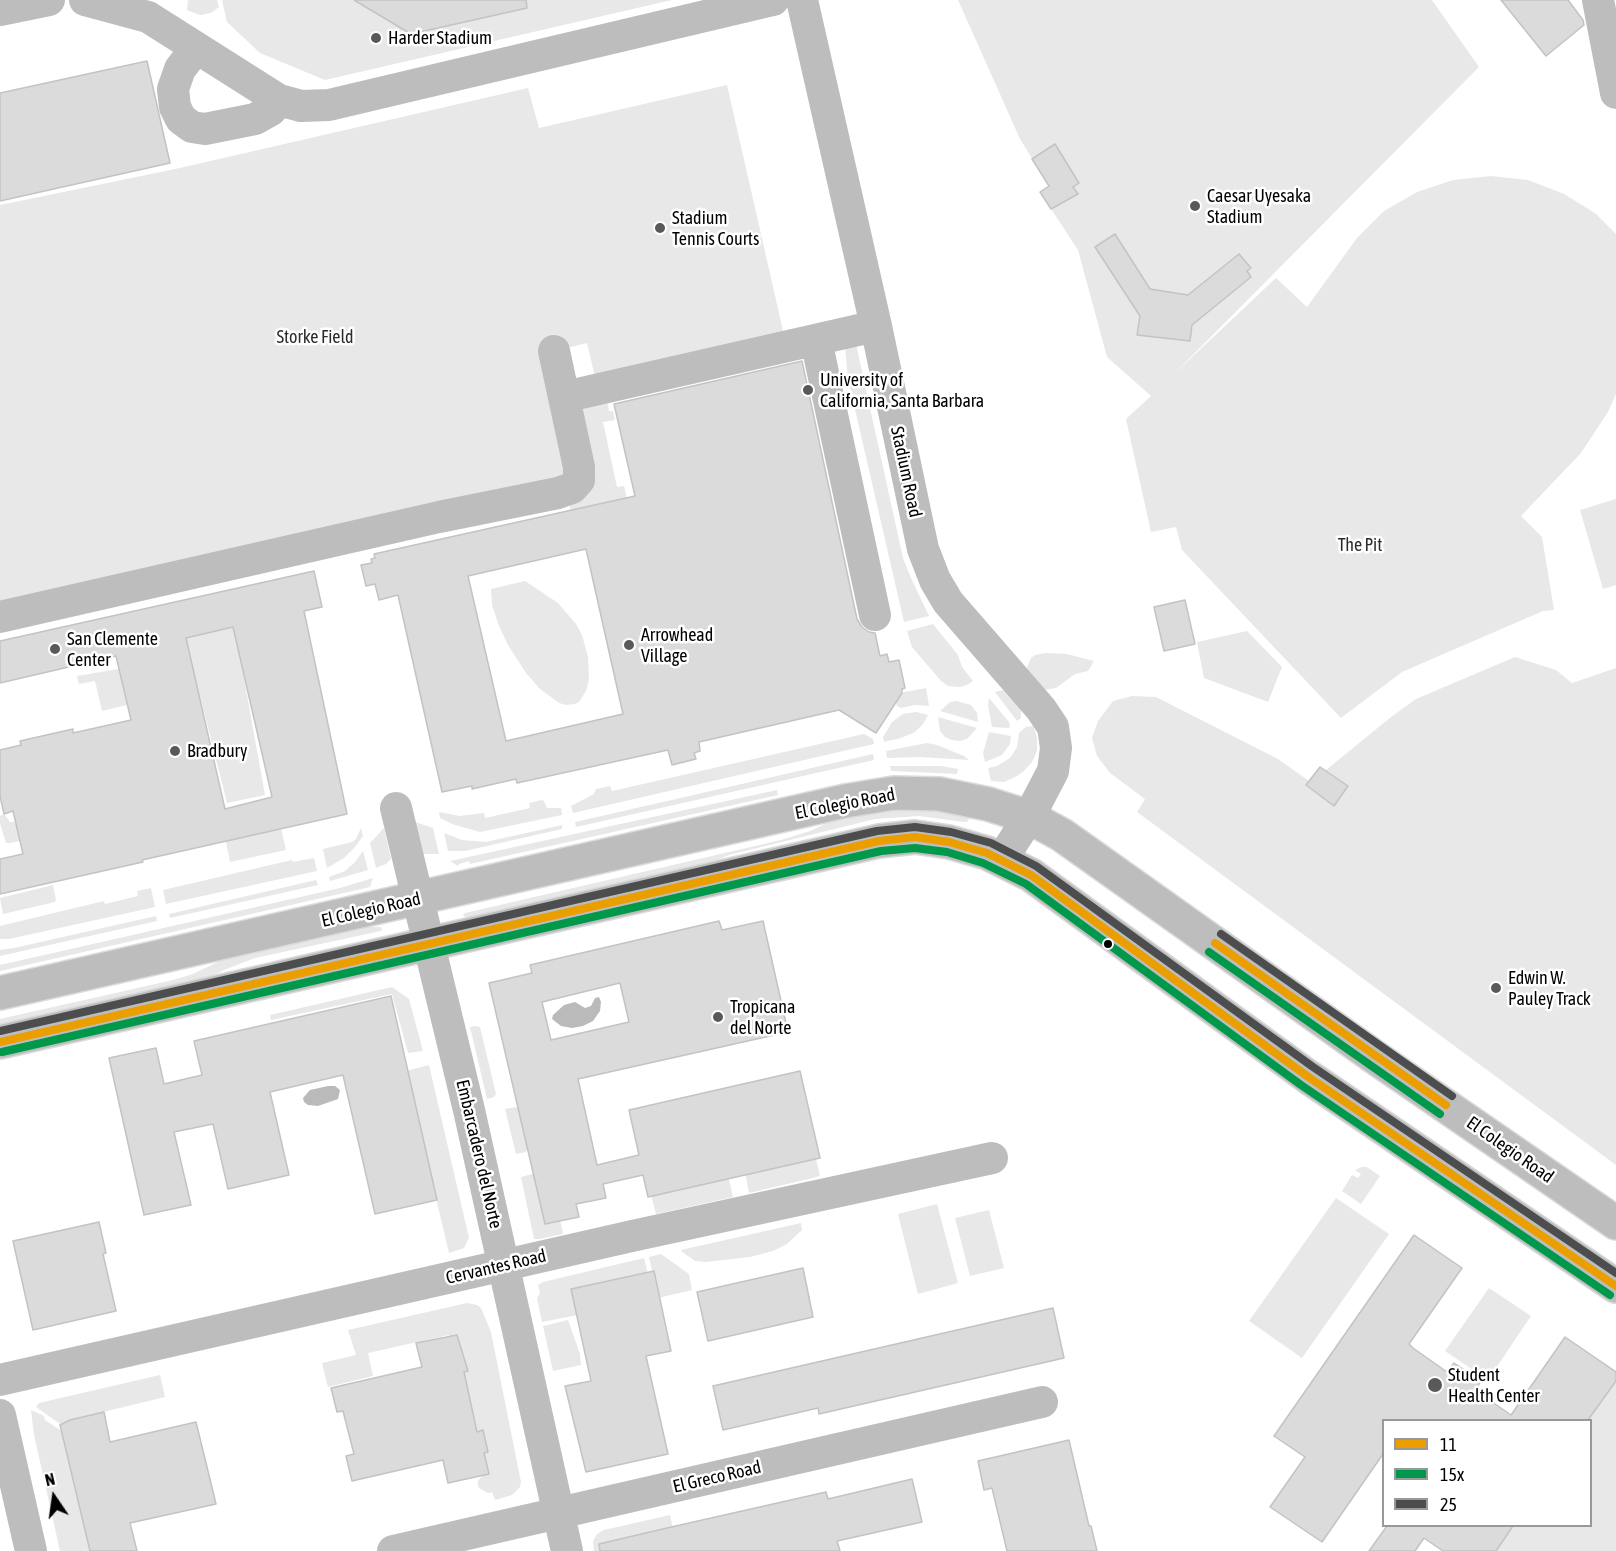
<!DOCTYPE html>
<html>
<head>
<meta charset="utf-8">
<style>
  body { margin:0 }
  #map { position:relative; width:1616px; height:1551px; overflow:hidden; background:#fff; font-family:"Asap Condensed",sans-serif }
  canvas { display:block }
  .legend { position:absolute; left:1382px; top:1419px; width:210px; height:108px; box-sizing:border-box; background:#fff; border:2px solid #999; margin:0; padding:8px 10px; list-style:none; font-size:18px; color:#000 }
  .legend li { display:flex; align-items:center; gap:12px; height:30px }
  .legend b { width:30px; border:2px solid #999 }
  .north { position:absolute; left:24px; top:1467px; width:60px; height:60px; -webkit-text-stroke:4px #fff; paint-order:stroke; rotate:347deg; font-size:16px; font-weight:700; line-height:24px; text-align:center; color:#000 }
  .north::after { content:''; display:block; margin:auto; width:21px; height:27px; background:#000; clip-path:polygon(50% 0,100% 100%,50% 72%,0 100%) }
</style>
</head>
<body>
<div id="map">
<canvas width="1616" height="1551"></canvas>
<ul class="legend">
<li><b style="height:8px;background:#eb9e00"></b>11</li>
<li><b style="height:8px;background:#00984a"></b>15x</li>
<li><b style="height:8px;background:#4c4d4f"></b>25</li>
</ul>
<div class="north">N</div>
</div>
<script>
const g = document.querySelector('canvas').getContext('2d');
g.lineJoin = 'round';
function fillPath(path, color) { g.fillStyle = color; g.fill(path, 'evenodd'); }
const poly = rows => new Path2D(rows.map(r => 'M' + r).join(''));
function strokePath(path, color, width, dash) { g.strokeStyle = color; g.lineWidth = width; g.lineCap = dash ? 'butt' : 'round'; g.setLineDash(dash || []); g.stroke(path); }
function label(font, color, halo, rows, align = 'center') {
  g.font = font + ' "Asap Condensed",sans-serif'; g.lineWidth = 5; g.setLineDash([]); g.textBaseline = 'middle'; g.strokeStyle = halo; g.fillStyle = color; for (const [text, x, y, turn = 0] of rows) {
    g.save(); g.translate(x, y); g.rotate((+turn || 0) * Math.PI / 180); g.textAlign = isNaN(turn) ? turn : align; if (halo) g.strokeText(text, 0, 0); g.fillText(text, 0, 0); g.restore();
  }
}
const green = poly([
  [188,0,217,0,219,7,211,13,200,15,187,10],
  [222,0,672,0,325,80,260,53,227,22],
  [958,0,1432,0,1479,67,1174,374,1276,278,1307,307,1357,238,1384,211,1417,192,1453,180,1491,176,1528,180,1564,194,1595,213,1616,234,1616,394,1608,412,1581,453,1521,516,1542,537,1554,610,1543,611,1402,672,1341,718,1182,550,1176,527,1151,532,1126,419,1151,396,1107,357,1078,250,1040,192,1049,186,1020,139],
  [727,85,784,335,595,377,587,343,554,351,567,467,562,477,0,607,0,205,180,168,528,88,539,128],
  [856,344,903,558,911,578,929,616,904,622,848,379,845,347],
  [607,401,609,411,613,411,615,420,603,422,617,487,624,486,635,535,571,511,568,500,581,410],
  [1616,499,1616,585,1603,589,1580,510],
  [525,581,558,603,576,624,582,635,588,657,589,680,586,691,579,702,575,704,566,705,559,703,540,689,526,673,508,645,499,626,492,605,491,589],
  [262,621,240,656,265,795,227,803,192,664,160,643],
  [933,624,958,655,962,667,973,681,967,685,960,687,948,686,941,681,912,647,907,631],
  [1247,631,1282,667,1268,702,1204,678,1197,642],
  [1046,653,1067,654,1094,661,1088,671,1075,674,1056,688,1044,690,1028,672,1027,667,1031,658,1035,655],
  [1515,657,1556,670,1572,683,1616,668,1616,1165,1137,812,1145,799,1110,773,1097,756,1092,738,1098,721,1113,701,1132,696,1156,697,1278,759,1309,781,1320,767,1326,770,1391,717,1416,699],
  [124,668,121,679,127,705,102,711,95,681,79,684,77,676],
  [926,688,929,706,915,705,901,708,897,706,894,694],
  [1003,690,1021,710,1021,718,1017,721,995,692],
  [989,698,1009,722,1010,726,1009,728,992,727,988,706],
  [956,701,971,705,977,713,978,722,940,711,950,702],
  [916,712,928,715,923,724,915,732,901,738,884,742,883,737,892,722,903,714],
  [938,717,977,728,967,739,960,741,952,740,945,737,940,731],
  [1033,726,1037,737,1037,751,1032,762,1023,772,1015,777,1004,782,991,781,988,768,997,766,1010,758,1017,747,1019,733,1026,727],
  [989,732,1011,736,1010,744,1002,755,985,762,983,753],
  [864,734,873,739,874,744,573,813,571,806,594,794,596,789,610,786,612,791],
  [927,743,937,745,964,756,969,760,920,757,887,758,886,751],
  [873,754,874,760,576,827,575,822],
  [890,766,941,766,958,769,957,774,891,771],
  [777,790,778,795,470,864,469,861,459,864,458,866,450,861],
  [542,800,544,801,547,808,561,808,562,815,480,832,452,824,440,818,439,812,460,816,484,813,485,818,530,808,529,803],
  [917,805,969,815,970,817,967,822,964,822,919,816,875,819,729,855,691,870,479,917,465,917,463,915,465,913,781,840,810,831,834,820],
  [4,814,10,822,132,816,10,843,6,843,0,823,0,816],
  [278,815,286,850,230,862,223,827],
  [412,821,433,828,439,854,420,854],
  [562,825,562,829,465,851,448,851,444,833,462,840,486,842],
  [361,828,363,836,355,847,344,858,327,868,323,849,352,842,356,839],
  [384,828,391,859,386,864,376,868,370,843],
  [363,851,368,870,330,881,329,877,345,871,355,862],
  [314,858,317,871,166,904,163,890,292,860,293,862],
  [373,878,370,887,0,971,0,965,340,888],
  [316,880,318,885,170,918,169,914],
  [53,885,56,900,55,902,3,914,0,898],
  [151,888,155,907,9,939,0,939,0,926,104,901,105,904,138,896,137,891],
  [156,916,157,921,0,956,0,950,14,948],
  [361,927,381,927,382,929,381,931,255,958,224,970,205,980,0,1029,0,1019,173,980,193,974,226,958],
  [392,987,409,999,423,1051,408,1053,392,994,271,1020,270,1015],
  [475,1026,480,1027,496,1094,494,1097,487,1099,470,1027],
  [429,1065,469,1238,464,1248,449,1253,406,1071],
  [522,1106,530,1142,526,1152,516,1154,505,1109],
  [815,1156,820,1175,817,1177,749,1193,745,1172],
  [1362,1167,1367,1167,1380,1176,1361,1204,1342,1191,1352,1175,1358,1178,1361,1174,1355,1170],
  [550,1169,563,1234,540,1239,534,1239,521,1177],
  [728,1175,733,1197,656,1214,651,1194],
  [1336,1198,1389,1234,1302,1358,1249,1321],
  [937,1204,958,1283,918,1294,898,1214],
  [989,1210,1004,1268,970,1276,955,1218],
  [801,1223,802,1230,787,1244,773,1251,750,1257,706,1262,695,1261,681,1251,681,1250],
  [661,1254,689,1274,692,1290,658,1298,649,1257],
  [644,1258,648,1274,578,1315,542,1322,537,1298,540,1293,538,1285,543,1282],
  [1489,1288,1531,1316,1488,1380,1445,1351],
  [467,1303,477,1305,481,1308,491,1332,521,1482,520,1487,512,1495,495,1500,492,1492,488,1493,479,1488,478,1485,478,1481,482,1476,467,1404,449,1335,368,1353,373,1376,328,1387,322,1363,356,1355,348,1330],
  [568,1320,580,1354,581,1365,553,1371,543,1326],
  [160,1375,165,1397,70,1420,63,1426,36,1407,39,1403],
  [1616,1381,1616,1551,1496,1551,1514,1526,1590,1526,1590,1420,1588,1420],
  [31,1410,44,1416,45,1420,68,1435,92,1551,60,1551,34,1435],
  [670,1515,678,1551,594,1551,593,1541,597,1534,604,1530]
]);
const water = poly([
  [599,997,601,1002,600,1011,593,1021,583,1026,572,1028,561,1026,552,1019,553,1015,564,1005,575,1002,585,1008,591,1006,595,998],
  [328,1086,335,1086,340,1090,338,1099,318,1106,308,1105,304,1102,303,1098,310,1090]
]);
const building = poly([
  [354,0,526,0,527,8,411,34,354,0],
  [1501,0,1568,0,1583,20,1584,25,1546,56,1501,0],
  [147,61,170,163,0,201,0,93,147,61],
  [1055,144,1079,183,1073,187,1078,194,1051,209,1040,192,1049,186,1032,159,1055,144],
  [1115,234,1150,289,1188,295,1239,254,1251,268,1247,271,1251,277,1192,325,1190,341,1137,335,1140,316,1095,247,1115,234],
  [802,361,857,619,862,627,869,632,875,633,880,656,887,654,889,662,899,660,905,688,902,689,902,693,876,733,839,710,699,742,700,751,694,753,696,759,672,765,668,750,517,783,516,779,472,789,472,786,442,792,398,595,379,600,375,584,366,586,361,565,372,563,371,559,375,558,374,554,635,496,614,404,802,361],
  [586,549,623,714,506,741,468,576,586,549],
  [314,571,322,607,304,611,347,814,142,860,143,862,0,894,0,859,23,854,13,811,4,814,0,796,0,750,21,745,20,741,73,729,73,733,131,720,116,656,0,683,0,641,314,571],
  [233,627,272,797,225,809,186,638,233,627],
  [1185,600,1195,644,1164,651,1154,607,1185,600],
  [1320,767,1348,786,1334,806,1306,785,1320,767],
  [719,921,722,930,763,921,788,1032,578,1079,597,1165,639,1155,629,1110,800,1071,820,1158,648,1197,643,1175,603,1184,606,1198,576,1204,579,1217,545,1224,489,983,532,973,530,965,719,921],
  [620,983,629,1022,551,1040,542,1002,620,983],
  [391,996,437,1200,375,1214,343,1075,270,1092,289,1175,228,1189,213,1124,174,1132,191,1205,144,1215,109,1058,156,1048,164,1084,202,1075,194,1041,391,996],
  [99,1222,106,1253,103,1254,116,1311,33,1330,13,1241,99,1222],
  [1414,1235,1462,1268,1409,1344,1413,1348,1447,1372,1454,1363,1481,1381,1475,1390,1511,1415,1565,1337,1616,1372,1616,1381,1588,1420,1383,1420,1383,1454,1322,1542,1270,1507,1305,1457,1274,1436,1414,1235],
  [803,1268,813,1317,708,1341,697,1292,803,1268],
  [654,1271,671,1351,646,1356,668,1454,586,1472,565,1386,591,1381,571,1289,654,1271],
  [1053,1308,1064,1358,819,1414,818,1408,723,1430,713,1386,1053,1308],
  [457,1335,468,1371,464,1372,477,1432,483,1430,488,1452,484,1453,489,1474,448,1483,443,1460,352,1481,346,1456,354,1454,343,1411,337,1412,331,1388,422,1367,416,1343,457,1335],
  [104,1412,110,1442,196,1422,216,1504,130,1523,137,1551,90,1551,60,1425,70,1420,104,1412],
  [1069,1440,1089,1526,1091,1526,1097,1551,1007,1551,992,1488,984,1490,978,1461,1069,1440],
  [912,1479,922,1522,837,1541,840,1551,600,1551,599,1544,667,1528,826,1492,828,1499,912,1479],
  [1387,1526,1513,1526,1496,1551,1443,1551,1424,1538,1415,1551,1369,1551,1387,1526]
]);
const minor = poly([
  [85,0,148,17,279,100,301,106,329,105,773,0],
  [802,0,876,326,923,549,935,580,948,602,1041,709,1053,727,1056,748,1053,771,1029,817,1002,859],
  [1598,0,1616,93],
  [0,10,49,0],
  [196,48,180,69,173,89,175,107,181,119,192,127,205,129,255,119,271,110,279,100],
  [816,340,875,615],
  [564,397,876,326],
  [0,617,439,517,558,493,572,488,579,480,579,467,554,351],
  [396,808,469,1110,567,1551],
  [0,1380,632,1236,992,1158],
  [0,1415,31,1551],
  [393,1551,1042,1402]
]);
const major = poly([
  [0,993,845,801,894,793,939,794,988,804,1029,817,1062,835,1376,1058,1616,1223],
  [0,1042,879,841,915,837,949,842,987,853,1031,875,1307,1076,1616,1286]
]);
const bus1 = poly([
  [1215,943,1446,1105],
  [0,1042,879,841,915,837,949,842,987,853,1031,875,1307,1076,1616,1286]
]);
const bus2 = poly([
  [1209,952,1440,1114],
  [2,1052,881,851,915,848,947,852,983,863,1026,884,1301,1085,1610,1295]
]);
const bus3 = poly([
  [1221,934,1452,1096],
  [0,1031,877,831,915,827,951,832,991,843,1036,866,1313,1067,1616,1273]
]);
const markers = [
  [376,38,6,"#595959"],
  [1195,206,6,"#595959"],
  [660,228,6,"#595959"],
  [808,390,6,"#595959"],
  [629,645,6,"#595959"],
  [55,649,6,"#595959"],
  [175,751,6,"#595959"],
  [1108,944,5,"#000"],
  [1496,988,6,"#595959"],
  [718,1017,6,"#595959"],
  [1435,1385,8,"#595959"]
];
const poiNames = [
  ["Harder Stadium",388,38],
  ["Caesar Uyesaka",1207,196],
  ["Stadium",1207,217],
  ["Stadium",672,218],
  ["Tennis Courts",672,239],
  ["University of",820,380],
  ["California, Santa Barbara",820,401],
  ["Arrowhead",641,635],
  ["Village",641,656],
  ["San Clemente",67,639],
  ["Center",67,660],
  ["Bradbury",187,751],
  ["Edwin W.",1508,978],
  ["Pauley Track",1508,999],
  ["Tropicana",730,1007],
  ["del Norte",730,1028],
  ["Student",1448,1375],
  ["Health Center",1448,1396]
];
const parkNames = [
  ["Storke Field",315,337],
  ["The Pit",1360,545]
];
const streetNames = [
  ["Stadium Road",906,472,78],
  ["El Colegio Road",845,804,-11],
  ["El Colegio Road",371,910,-13],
  ["El Colegio Road",1510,1150,35],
  ["Embarcadero del Norte",479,1154,77],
  ["Cervantes Road",496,1267,-13],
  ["El Greco Road",717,1477,-13]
];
fillPath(green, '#e8e8e8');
fillPath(water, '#bababa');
fillPath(building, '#dbdbdb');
strokePath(building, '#c3c3c3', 1.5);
strokePath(major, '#dbdbdb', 36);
strokePath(minor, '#bdbdbd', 32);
strokePath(major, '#bdbdbd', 33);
strokePath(bus1, '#eb9e00', 8);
strokePath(bus2, '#00984a', 8);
strokePath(bus3, '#4c4d4f', 8);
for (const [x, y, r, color] of markers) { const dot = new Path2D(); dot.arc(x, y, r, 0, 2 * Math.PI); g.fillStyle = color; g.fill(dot); strokePath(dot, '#fff', 2); }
label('18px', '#000', '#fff', poiNames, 'left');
label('18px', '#2c2c2c', '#fff', parkNames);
label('18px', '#000', '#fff', streetNames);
</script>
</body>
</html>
